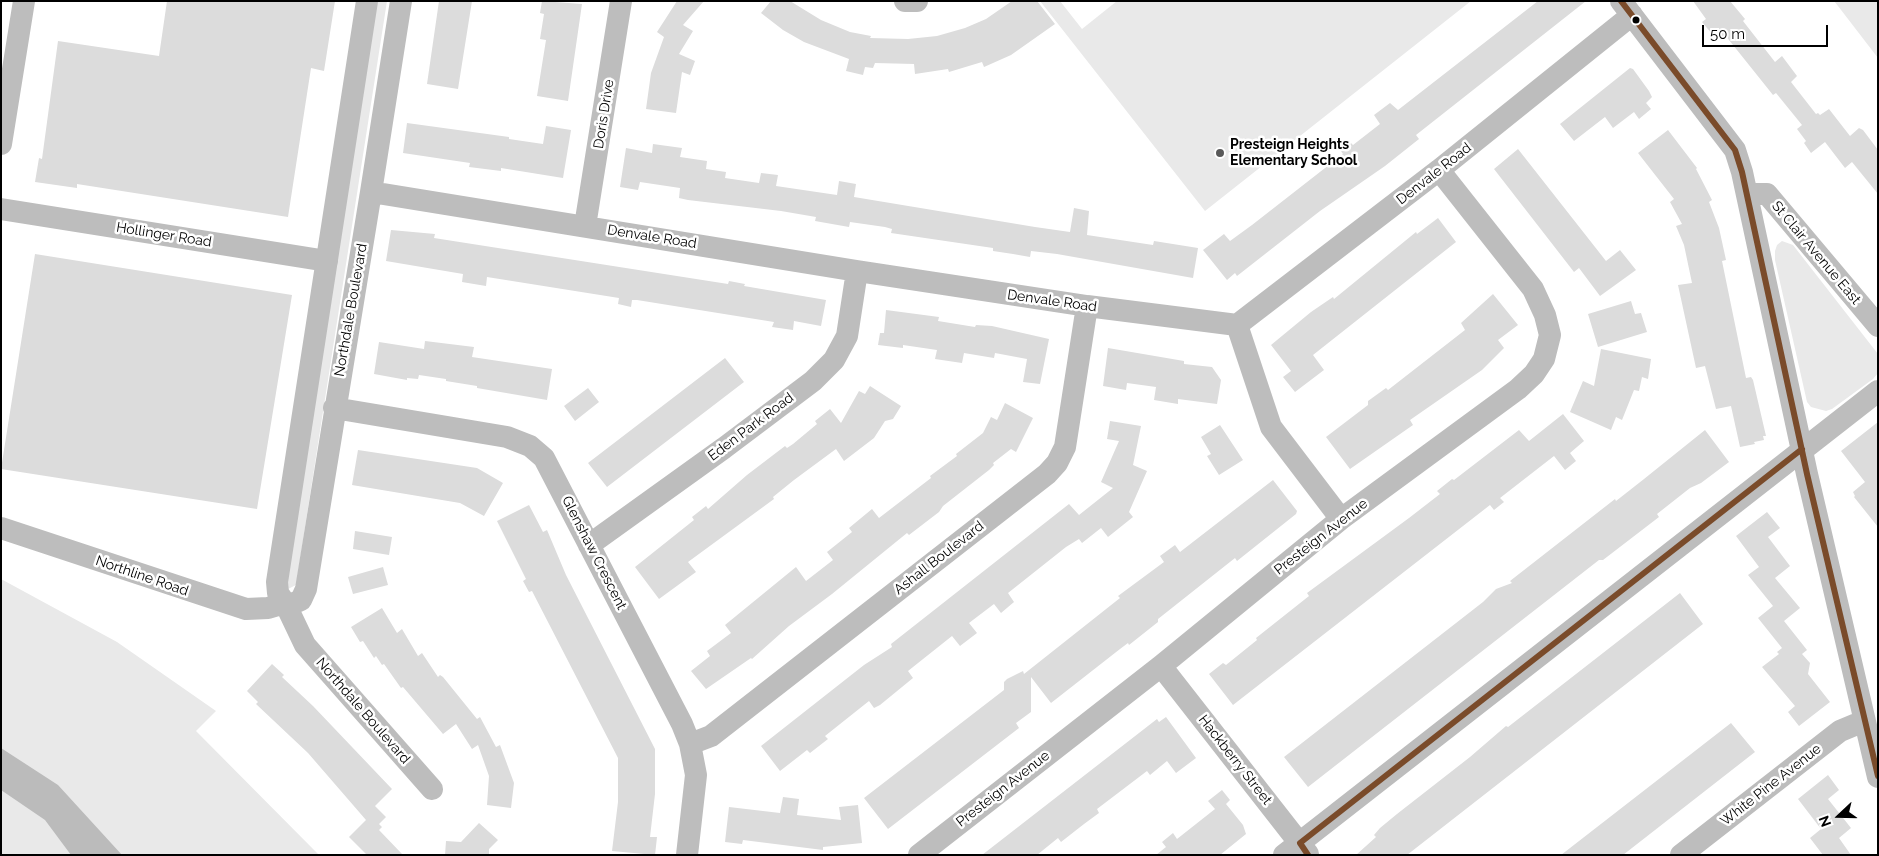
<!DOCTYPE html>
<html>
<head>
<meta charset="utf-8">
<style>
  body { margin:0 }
  #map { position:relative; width:1879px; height:856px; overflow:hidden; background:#fff; font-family:Raleway,sans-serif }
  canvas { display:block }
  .frame { position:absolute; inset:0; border:2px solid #000; pointer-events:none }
  .north { position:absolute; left:1814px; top:791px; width:50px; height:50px; -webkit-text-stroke:4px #fff; paint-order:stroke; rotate:249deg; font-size:14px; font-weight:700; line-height:20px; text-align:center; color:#000 }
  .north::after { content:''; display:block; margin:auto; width:18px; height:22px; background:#000; clip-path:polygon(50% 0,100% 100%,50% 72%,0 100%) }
  .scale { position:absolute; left:1702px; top:25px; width:126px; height:22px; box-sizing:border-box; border:2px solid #000; border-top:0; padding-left:6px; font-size:15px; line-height:18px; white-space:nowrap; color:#000; -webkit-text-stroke:4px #fff; paint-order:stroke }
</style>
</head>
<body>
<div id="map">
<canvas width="1879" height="856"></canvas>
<div class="frame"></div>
<div class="north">N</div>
<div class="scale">50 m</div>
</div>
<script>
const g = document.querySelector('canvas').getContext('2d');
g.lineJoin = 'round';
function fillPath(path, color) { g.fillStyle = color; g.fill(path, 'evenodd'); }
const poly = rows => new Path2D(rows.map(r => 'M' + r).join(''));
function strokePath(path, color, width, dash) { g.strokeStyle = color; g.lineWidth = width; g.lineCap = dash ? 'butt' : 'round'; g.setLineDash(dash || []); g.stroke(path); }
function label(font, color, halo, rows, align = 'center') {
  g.font = font + ' Raleway,sans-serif'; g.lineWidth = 5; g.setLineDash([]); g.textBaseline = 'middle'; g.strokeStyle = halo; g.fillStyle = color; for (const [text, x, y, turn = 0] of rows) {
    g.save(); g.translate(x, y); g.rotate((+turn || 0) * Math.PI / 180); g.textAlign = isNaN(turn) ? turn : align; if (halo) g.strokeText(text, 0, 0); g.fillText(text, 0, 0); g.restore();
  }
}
const green = poly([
  [377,1,387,1,296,585,288,589,286,587],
  [1040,1,1060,1,1082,29,1117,1,1471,1,1205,211],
  [1834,1,1878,1,1878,58,1838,6],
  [1782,241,1793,245,1878,354,1878,373,1873,379,1832,409,1826,411,1811,407,1807,402,1775,260,1775,251,1777,245],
  [1,579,117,642,216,711,196,731,319,855,1,855]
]);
const water = poly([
  [1,748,58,785,122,855,71,855,45,820,1,790]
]);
const building = poly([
  [167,1,335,1,324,71,311,68,288,217,77,184,77,188,35,182,39,158,42,159,58,41,159,56],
  [439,1,472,1,458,89,427,84],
  [542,1,582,4,568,101,537,96,546,40,540,39,544,14,540,13],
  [677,1,704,1,683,25,693,31,679,54,695,61,690,75,682,72,676,113,646,109,651,73,664,37,657,32],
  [771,1,790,1,821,20,850,32,871,36,870,38,908,39,937,36,965,28,986,19,1012,1,1037,1,1055,24,1011,55,984,67,982,62,949,72,948,69,915,74,914,64,875,63,873,68,865,67,863,75,846,71,849,59,804,42,783,30,761,13],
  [1538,1,1586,1,1416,135,1419,139,1385,166,1320,211,1237,276,1235,273,1227,280,1203,250,1224,234,1230,241,1252,225,1343,154,1340,150,1350,142,1353,145,1380,124,1374,115,1390,103,1398,110],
  [1693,1,1730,1,1745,19,1743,21,1775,62,1782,56,1797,76,1791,82,1816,114,1818,113,1820,115,1829,109,1850,136,1859,128,1863,130,1878,150,1878,194,1852,162,1845,168,1825,142,1811,153,1804,143,1806,141,1797,129,1802,125,1776,93,1773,95,1725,35,1717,40,1702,22,1706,19],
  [1630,68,1633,69,1649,91,1652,97,1646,103,1651,109,1639,119,1634,112,1613,128,1605,117,1574,141,1560,124],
  [407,123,509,137,509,139,543,144,546,126,571,130,563,178,501,168,501,171,469,167,470,163,403,153],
  [1668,130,1697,168,1696,169,1712,200,1709,202,1719,228,1726,260,1722,261,1746,378,1751,377,1753,380,1766,436,1763,436,1764,440,1754,442,1755,444,1740,447,1731,406,1716,409,1705,366,1696,368,1678,285,1692,283,1684,245,1676,226,1682,224,1670,202,1674,199,1638,153],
  [653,144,682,148,680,157,707,161,706,169,726,172,725,178,759,183,761,173,778,175,776,186,837,195,839,181,856,184,854,197,1035,227,1070,232,1074,208,1089,211,1087,235,1153,245,1154,241,1198,248,1193,278,1057,254,1031,251,1030,257,1013,254,993,251,993,248,891,233,892,229,885,227,850,222,849,227,815,221,816,217,781,211,688,200,679,198,680,188,640,182,638,190,620,187,626,148,652,153],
  [1518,149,1606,261,1620,250,1636,270,1600,296,1579,268,1574,272,1494,169],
  [1438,218,1456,242,1313,355,1324,370,1295,392,1283,377,1291,371,1271,345,1311,312,1333,297,1334,299,1416,232,1417,234],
  [391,230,435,234,434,238,728,284,729,281,745,284,744,286,826,300,821,326,794,321,793,330,772,327,774,322,637,300,632,300,631,307,618,304,619,298,487,277,486,286,462,282,463,274,386,261],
  [35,254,292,295,257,509,1,469],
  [1493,294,1518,325,1498,340,1504,348,1482,370,1410,420,1413,425,1350,469,1326,437,1368,405,1368,401,1386,388,1388,390,1465,330,1461,323],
  [1631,301,1635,314,1641,313,1647,332,1598,347,1588,314],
  [886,310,939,317,938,321,975,327,976,325,992,326,1049,339,1040,384,1023,382,1027,359,995,353,994,358,964,353,962,363,935,359,937,350,903,345,903,348,878,345,880,333,884,333],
  [425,341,474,347,472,357,552,369,547,400,477,388,477,386,446,381,446,379,419,375,418,379,407,378,407,380,374,374,379,342,424,349],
  [1108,348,1184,361,1184,364,1212,367,1221,380,1217,404,1178,399,1178,404,1154,400,1156,387,1127,383,1126,390,1103,386],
  [1601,349,1651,359,1648,379,1642,377,1639,391,1634,390,1622,420,1616,417,1611,430,1570,412,1583,381,1594,386],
  [725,358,744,382,607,487,588,463],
  [870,386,901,406,893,419,885,421,874,438,844,461,836,449,794,480,773,497,774,499,688,562,696,572,659,599,635,567,694,520,692,517,706,506,708,509,747,475,785,446,787,448,793,444,817,424,815,421,830,409,841,423,859,391,865,394],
  [588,388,599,402,575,421,564,406],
  [1005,403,1033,418,1016,452,1011,449,993,463,994,465,989,470,943,506,939,512,909,535,907,533,832,594,789,626,752,659,751,658,706,689,691,671,710,656,707,651,731,633,725,625,796,567,806,581,833,560,827,552,852,532,849,528,872,509,879,518,931,478,930,476,957,456,956,454,983,433,991,417,997,420],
  [1563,414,1584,441,1570,453,1576,461,1565,470,1554,456,1500,498,1504,502,1494,510,1490,505,1233,705,1209,674,1223,663,1226,665,1257,640,1256,638,1309,596,1307,593,1409,518,1440,494,1437,491,1452,479,1454,480,1519,430,1529,441],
  [1110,421,1141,426,1133,465,1147,471,1129,512,1133,517,1108,537,1101,528,1082,543,1079,539,1066,547,1008,593,1014,602,1001,613,994,604,969,623,977,633,960,646,952,636,908,671,913,678,880,705,874,708,869,701,825,736,828,739,810,753,807,750,780,771,761,746,864,665,892,647,891,644,1069,504,1079,515,1113,488,1101,482,1119,441,1107,439],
  [1878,422,1878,527,1854,497,1855,496,1853,492,1865,482,1841,451],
  [1220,425,1243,460,1219,475,1207,456,1211,454,1201,437],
  [1705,430,1729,462,1701,483,1690,488,1657,514,1659,517,1603,560,1599,560,1308,787,1284,757,1483,602,1496,589,1512,583,1510,581,1615,499,1616,501,1644,479],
  [358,450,477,468,503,483,484,516,460,503,352,485],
  [1273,480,1297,511,1296,514,1237,561,1235,558,1158,619,1158,622,1129,645,1128,643,1120,649,1051,703,1031,677,1031,712,1016,723,1019,728,888,829,864,798,1004,690,1004,682,1007,679,1023,671,1024,674,1120,598,1118,596,1164,562,1160,556,1175,545,1180,552],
  [529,505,543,532,547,530,566,575,655,749,655,794,650,837,657,837,655,855,612,851,618,802,618,758,532,591,529,592,523,581,526,579,497,521],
  [1767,512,1780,528,1768,537,1790,566,1775,578,1800,608,1784,621,1807,650,1802,654,1810,663,1808,674,1830,702,1799,726,1788,712,1795,706,1762,667,1779,654,1777,652,1782,648,1758,618,1773,606,1748,575,1759,567,1736,536],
  [355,531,392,537,389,555,353,549],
  [383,567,388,585,353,594,348,577],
  [1680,593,1703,624,1407,855,1356,855,1376,837,1374,835,1380,828,1397,814,1470,757,1506,726,1508,727],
  [382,608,397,633,402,629,418,656,422,653,438,677,440,675,443,677,477,719,480,717,496,747,500,745,514,783,511,808,487,805,489,776,478,745,472,749,456,724,443,734,403,687,401,688,384,664,382,665,376,656,374,658,363,641,360,642,351,627],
  [272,664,284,675,282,677,313,706,392,789,375,806,386,817,379,824,382,827,379,830,403,855,367,855,349,837,366,820,308,753,256,704,258,702,247,691],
  [1166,717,1196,758,1176,773,1167,761,1150,775,1147,771,1097,809,1099,813,1084,824,1061,842,1058,838,1037,855,982,855,1157,719,1159,722],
  [1731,723,1755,752,1623,855,1561,855],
  [1828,775,1839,790,1828,799,1851,828,1839,838,1851,855,1823,855,1810,838,1821,829,1798,799],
  [1222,790,1230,800,1226,804,1243,825,1246,834,1220,855,1156,855,1166,847,1162,842,1173,833,1177,839,1215,809,1208,801],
  [783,797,799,799,797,815,841,820,839,807,858,805,862,843,823,847,823,850,743,840,742,844,725,842,729,807,780,813],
  [479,823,498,840,489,849,489,855,445,855,446,841,461,842]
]);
const minor = poly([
  [367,1,277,582,278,593,285,603,305,645,432,789],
  [905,1,917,1],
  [1621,1,1735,150,1742,172,1807,474,1878,777],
  [1,144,24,1],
  [371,192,857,271,1087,306,1237,325,1439,170,1632,15],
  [1747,194,1767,194,1878,326],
  [1,209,327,261],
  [585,226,621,1],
  [1237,325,1271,427,1341,519],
  [334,408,507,437,530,446,544,458,682,724,690,744,696,775,687,855],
  [1,528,246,609,268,608,285,603,292,604,301,600,306,589,371,192,401,1],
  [589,545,724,448,813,381,834,360,847,336,857,271],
  [1161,666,1308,854],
  [690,744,711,736,1047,474,1057,463,1065,447,1087,306],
  [919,855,1161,666,1341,519,1518,389,1534,374,1544,359,1550,335,1545,315,1533,289,1439,170],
  [1284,855,1878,391],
  [1681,855,1840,731,1864,721]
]);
const bus1 = poly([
  [1621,1,1735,150,1742,172,1807,474,1878,776],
  [1308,855,1300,843,1802,449]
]);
const markers = [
  [1636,20,4.5,"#000"],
  [1220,153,5,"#595959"]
];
const streetNames = [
  ["Doris Drive",604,114,-81],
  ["Denvale Road",1434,174,-38],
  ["Hollinger Road",164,235,9],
  ["Denvale Road",652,237,9],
  ["St Clair Avenue East",1816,253,50],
  ["Denvale Road",1052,301,8],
  ["Northdale Boulevard",351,310,-80],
  ["Eden Park Road",751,427,-37],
  ["Presteign Avenue",1321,537,-38],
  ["Glenshaw Crescent",594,553,63],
  ["Ashall Boulevard",939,558,-38],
  ["Northline Road",142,576,19],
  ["Northdale Boulevard",363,711,49],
  ["Hackberry Street",1235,760,52],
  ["White Pine Avenue",1771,785,-38],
  ["Presteign Avenue",1003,789,-38]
];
const poiNames = [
  ["Presteign Heights",1230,145],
  ["Elementary School",1230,161]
];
fillPath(green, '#e9e9e9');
fillPath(water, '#bbb');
fillPath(building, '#dcdcdc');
strokePath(minor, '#bdbdbd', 22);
strokePath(bus1, '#7a4b2a', 6);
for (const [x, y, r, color] of markers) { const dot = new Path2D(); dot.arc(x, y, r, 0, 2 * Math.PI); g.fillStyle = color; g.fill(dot); strokePath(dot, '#fff', 2); }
label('14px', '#000', '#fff', streetNames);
label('bold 14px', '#000', '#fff', poiNames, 'left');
</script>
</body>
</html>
